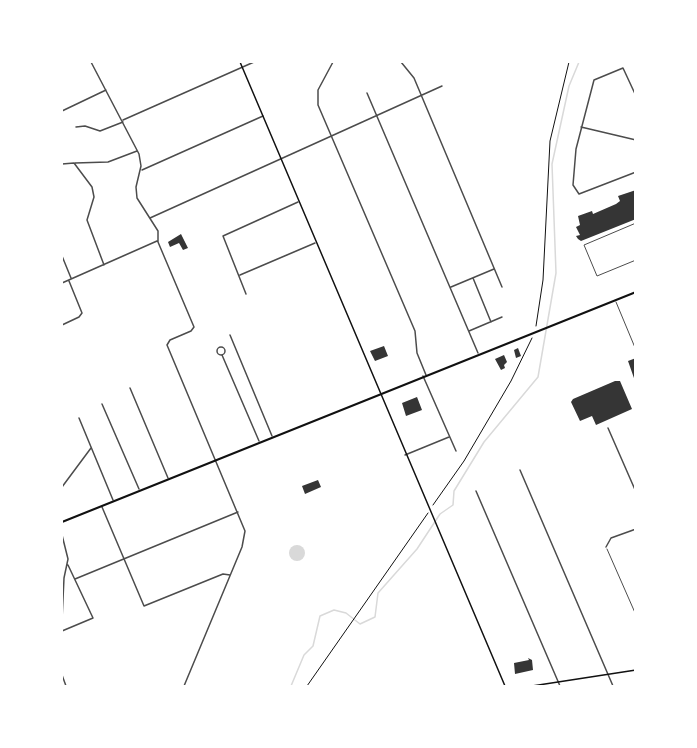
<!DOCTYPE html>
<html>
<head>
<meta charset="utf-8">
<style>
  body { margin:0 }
  #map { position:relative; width:697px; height:748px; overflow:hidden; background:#fff; font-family:Georgia,serif }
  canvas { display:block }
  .frame { position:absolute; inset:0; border:63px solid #fff; pointer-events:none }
</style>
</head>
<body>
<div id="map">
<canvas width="697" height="748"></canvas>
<div class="frame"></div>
</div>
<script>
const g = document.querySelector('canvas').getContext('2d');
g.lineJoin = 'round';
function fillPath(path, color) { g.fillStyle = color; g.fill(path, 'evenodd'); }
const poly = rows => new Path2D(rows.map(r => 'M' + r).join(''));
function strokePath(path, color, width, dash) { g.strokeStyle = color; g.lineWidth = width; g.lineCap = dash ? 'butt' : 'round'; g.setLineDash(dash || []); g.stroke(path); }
const water = poly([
  '289 553a8 8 0 1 1 16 0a8 8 0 1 1-16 0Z'
]);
const stream = poly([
  [291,686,304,655,313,646,320,616,334,610,346,613,360,624,375,617,378,593,417,549,440,514,453,505,454,491,484,442,538,377,556,273,552,164,569,86,579,62]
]);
const building = poly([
  [636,190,636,219,581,241,578,239,576,236,580,235,576,227,580,225,578,216,592,211,593,214,616,204,620,201,618,196],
  [181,234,188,248,183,250,179,243,170,247,168,242],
  [384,346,388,356,375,361,370,351],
  [518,348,521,356,516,358,514,350],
  [504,355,507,362,504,365,505,368,501,370,495,359],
  [636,358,636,381,635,381,628,361],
  [615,381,620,381,632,409,596,425,592,416,580,421,571,402,573,399],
  [417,397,422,410,406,416,402,403],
  [318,480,321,487,305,494,302,486],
  [528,658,532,660,533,670,515,674,514,663,529,660]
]);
const path = poly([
  [536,326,543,280,550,141,569,62],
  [433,505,464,461,511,381,532,338],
  [307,686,428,513]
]);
const service = poly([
  [636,223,584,245,597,276,636,260],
  [616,302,636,350],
  [607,549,636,615]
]);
const minor = poly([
  [91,62,139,154,141,166,136,187,137,198,158,231,158,242,194,327,191,331,170,340,167,345,245,531,242,547,184,686],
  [333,62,318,90,318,105,415,331,417,353,426,375],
  [401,62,414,78,502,287],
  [367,93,478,353],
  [636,96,623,68,594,80,576,149,573,185,579,194,636,172],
  [62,111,106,90],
  [123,120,254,62],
  [76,127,85,126,100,131,123,122],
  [581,127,636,140],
  [75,163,108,162,137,151],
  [62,164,74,163,92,187,94,197,87,220,104,265],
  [142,170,263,116],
  [150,218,442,86],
  [62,256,71,278],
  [240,275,315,243],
  [473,278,491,322],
  [62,283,157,241],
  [451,287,494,269],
  [246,294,223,236,298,202],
  [62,325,79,317,82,313,69,281],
  [469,331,502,317],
  [230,335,272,436],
  '217 351a4 4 0 1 1 8 0a4 4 0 1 1-8 0Z',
  [222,355,259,441],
  [423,376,456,451],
  [130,388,168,478],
  [102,404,139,489],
  [79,418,113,500],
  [608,428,636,492],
  [405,455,449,437],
  [520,470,613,686],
  [62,487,91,448],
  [476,491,560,686],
  [102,507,144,606,223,574,230,575],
  [62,535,68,559,64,578,62,620],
  [606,547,611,538,636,529],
  [75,579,238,512],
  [62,631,93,618,68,565],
  [62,675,66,686]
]);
const secondary = poly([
  [240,62,505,686],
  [532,686,636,670]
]);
const primary = poly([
  [62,522,636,292]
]);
fillPath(water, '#d9d9d9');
strokePath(stream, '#d9d9d9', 1.5);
fillPath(building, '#353535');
strokePath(path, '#111', 1);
strokePath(service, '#4c4c4c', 1);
strokePath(minor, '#4c4c4c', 1.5);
strokePath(secondary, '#111', 1.5);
strokePath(primary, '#111', 2);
</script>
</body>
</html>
